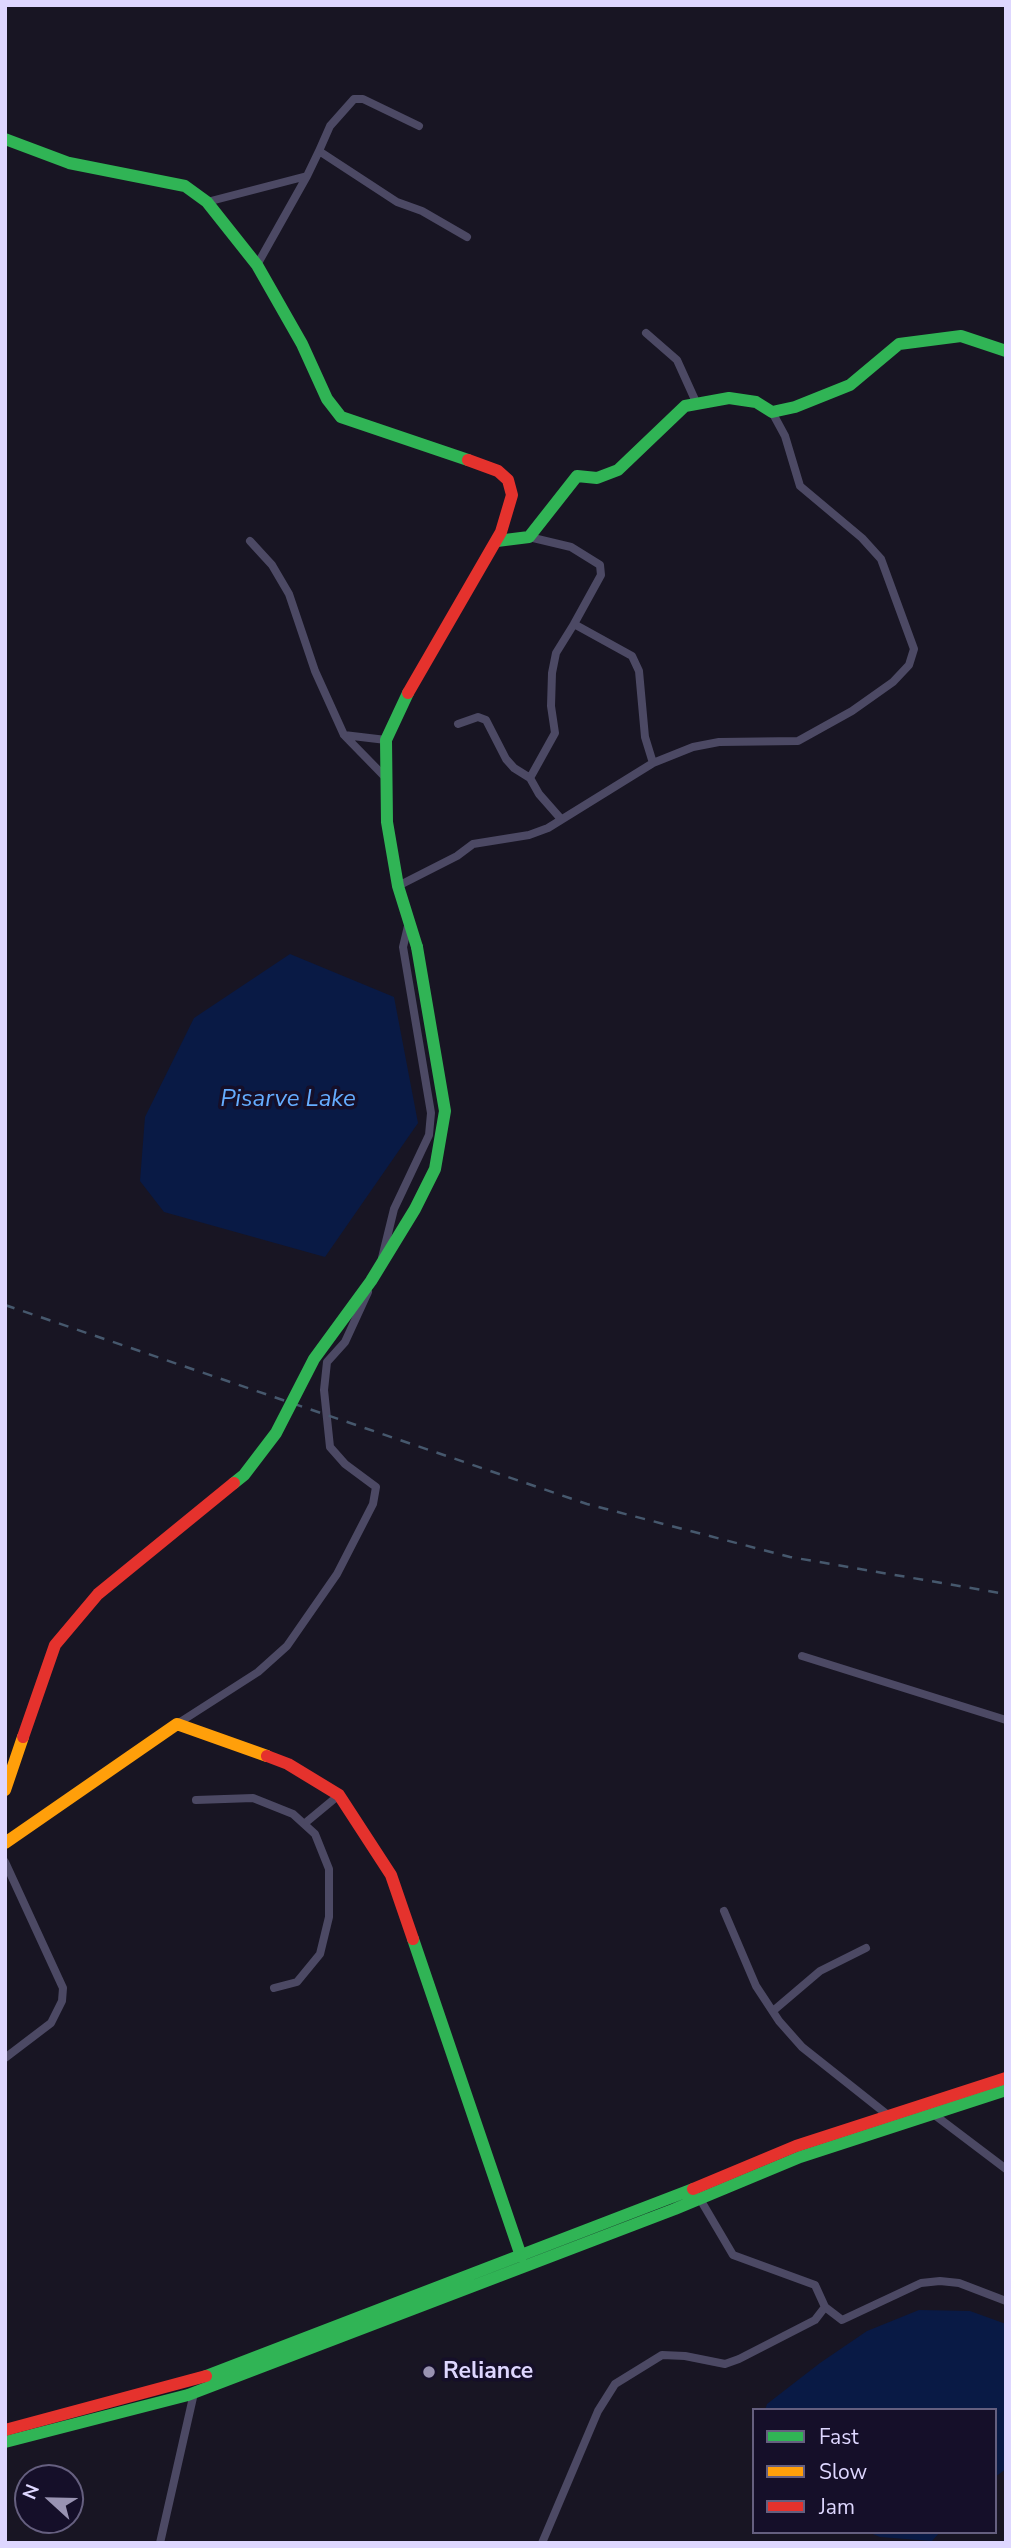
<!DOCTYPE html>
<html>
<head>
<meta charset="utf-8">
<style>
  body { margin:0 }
  #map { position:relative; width:1011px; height:2548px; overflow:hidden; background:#181523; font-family:"Nunito Sans",sans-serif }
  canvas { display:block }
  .frame { position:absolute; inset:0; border:7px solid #ded7ff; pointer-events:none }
  .legend { position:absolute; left:752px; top:2408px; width:245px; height:126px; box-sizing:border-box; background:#150f29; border:2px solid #655f7f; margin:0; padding:9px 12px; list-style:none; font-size:21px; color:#ded7ff }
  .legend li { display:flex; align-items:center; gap:14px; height:35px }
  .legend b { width:35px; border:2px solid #655f7f }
  .north { position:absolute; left:14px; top:2464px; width:70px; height:70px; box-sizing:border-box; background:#150f29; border:2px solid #655f7f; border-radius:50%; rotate:292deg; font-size:19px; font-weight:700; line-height:28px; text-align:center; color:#ded7ff }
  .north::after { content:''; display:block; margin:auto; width:24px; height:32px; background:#9993b2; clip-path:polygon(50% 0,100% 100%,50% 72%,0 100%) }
</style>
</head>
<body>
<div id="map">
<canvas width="1011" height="2548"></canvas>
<div class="frame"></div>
<ul class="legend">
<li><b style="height:9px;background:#30b455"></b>Fast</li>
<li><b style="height:9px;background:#ff9f0a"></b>Slow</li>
<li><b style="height:9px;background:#e5322d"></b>Jam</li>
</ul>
<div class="north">N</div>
</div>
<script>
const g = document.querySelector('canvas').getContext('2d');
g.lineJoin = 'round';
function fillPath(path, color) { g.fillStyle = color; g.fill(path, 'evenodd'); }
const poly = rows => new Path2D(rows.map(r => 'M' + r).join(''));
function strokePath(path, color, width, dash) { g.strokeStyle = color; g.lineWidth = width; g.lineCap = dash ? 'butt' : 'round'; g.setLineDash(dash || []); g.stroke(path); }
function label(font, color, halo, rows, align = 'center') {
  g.font = font + ' "Nunito Sans",sans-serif'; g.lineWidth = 7; g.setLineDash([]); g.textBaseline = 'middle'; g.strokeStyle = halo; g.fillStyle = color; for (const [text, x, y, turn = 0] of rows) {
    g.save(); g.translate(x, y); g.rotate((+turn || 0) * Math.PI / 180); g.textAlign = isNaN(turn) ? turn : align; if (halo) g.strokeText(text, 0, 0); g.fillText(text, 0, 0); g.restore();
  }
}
const water = poly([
  [290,954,394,997,418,1123,325,1257,164,1212,140,1181,145,1117,194,1018],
  [919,2310,970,2311,1006,2324,1006,2469,995,2477,995,2410,765,2410,767,2404,820,2363,867,2331],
  [868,2532,940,2532,932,2541,880,2537]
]);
const street = poly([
  [319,151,330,126,354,99,363,99,419,126],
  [207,202,307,176,319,151,397,202,422,211,467,237],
  [257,265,307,176],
  [646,333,677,360,696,402],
  [529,537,571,547,600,565,601,575,574,624],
  [250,541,272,565,289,594,315,671,344,735,386,740],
  [458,724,478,717,486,720,506,759,514,768,530,778],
  [344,735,384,776],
  [561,819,539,794,530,778,555,733,551,706,552,673,556,653,574,624,632,656,639,671,645,737,653,763],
  [398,886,457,856,473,844,529,835,548,828,653,763,693,747,719,742,798,741,852,711,893,682,909,665,914,649,881,559,862,538,800,486,785,436,772,412],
  [382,1258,394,1209,429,1135,431,1113,403,947,408,926],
  [802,1656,1006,1720],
  [177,1724,258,1672,287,1646,337,1574,373,1504,376,1487,345,1464,330,1447,324,1390,327,1362,345,1342,368,1292],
  [196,1800,253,1798,293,1814,315,1834,329,1869,329,1917,320,1954,297,1982,274,1988],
  [304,1824,339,1795],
  [5,1862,63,1988,62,2001,51,2023,5,2058],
  [724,1911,756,1986,779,2021,802,2047,889,2116],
  [773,2011,820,1971,866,1948],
  [932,2113,1006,2169],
  [825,2307,842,2320,921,2283,940,2281,959,2283,1006,2301],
  [160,2543,194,2393],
  [542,2543,598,2411,615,2384,662,2355,685,2356,725,2364,739,2359,815,2320,825,2307,815,2285,733,2255,700,2199]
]);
const fast = poly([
  [5,139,69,163,185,186,207,202,257,265,302,344,327,399,341,417,468,460],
  [497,541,529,537,577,476,597,478,618,470,685,406,729,398,756,402,772,412,795,407,850,385,899,344,961,336,1006,351],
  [408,693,386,740,387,822,398,886,417,947],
  [413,1939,521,2256],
  [206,2376,693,2189],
  [5,2442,188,2395,675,2209,800,2157,1006,2090]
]);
const slow = poly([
  [5,1790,23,1737],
  [5,1843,177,1724,267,1756]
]);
const jam = poly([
  [408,693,501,532,512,495,508,480,498,471,468,460],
  [267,1756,288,1764,339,1795,391,1875,413,1939],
  [693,2189,796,2146,1006,2078],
  [5,2430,206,2376]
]);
const rail = poly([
  [5,1305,587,1504,790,1557,1006,1594]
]);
const fastBridge = poly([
  [234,1483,244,1475,276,1433,314,1359,371,1281,415,1209,435,1169,445,1111,417,947]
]);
const jamBridge = poly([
  [23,1737,55,1645,98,1594,234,1483]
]);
const markers = [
  [429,2372,7,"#9993b2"]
];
const poiNames = [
  ["Reliance",443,2372]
];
const waterNames = [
  ["Pisarve Lake",288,1100]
];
fillPath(water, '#091a45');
strokePath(street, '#4c4964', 8);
strokePath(fast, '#30b455', 12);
strokePath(slow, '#ff9f0a', 12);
strokePath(jam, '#e5322d', 12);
strokePath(rail, '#46586d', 2.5, [10, 9]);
strokePath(fastBridge, '#30b455', 12);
strokePath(jamBridge, '#e5322d', 12);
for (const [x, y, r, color] of markers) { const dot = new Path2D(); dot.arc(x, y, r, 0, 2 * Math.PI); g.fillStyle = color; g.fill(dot); strokePath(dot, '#150f29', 2.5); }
label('bold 23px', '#ded7ff', '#150f29', poiNames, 'left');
label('italic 24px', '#65adff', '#150f29', waterNames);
</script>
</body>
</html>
